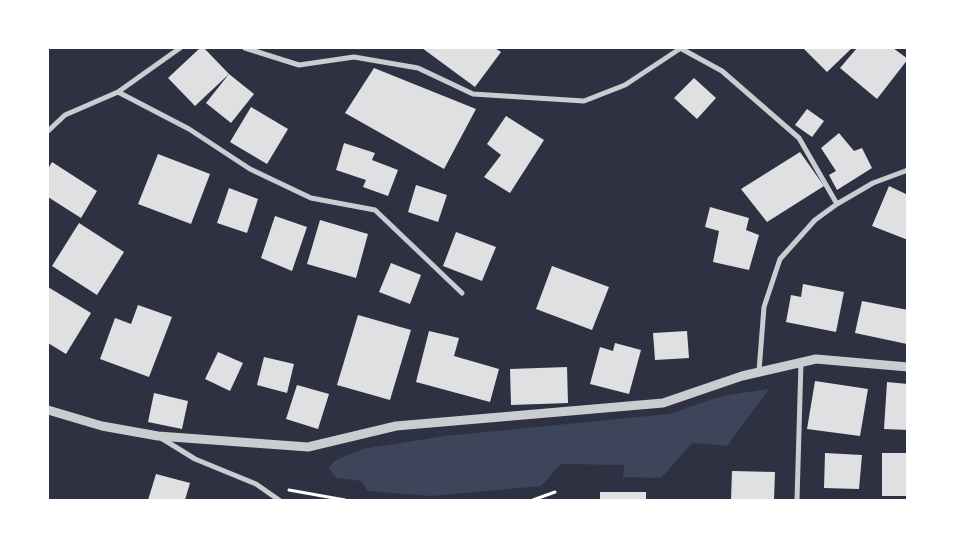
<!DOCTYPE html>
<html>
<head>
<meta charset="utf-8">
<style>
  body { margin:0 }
  #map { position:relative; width:955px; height:548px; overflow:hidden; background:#2d3142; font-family:Poppins,sans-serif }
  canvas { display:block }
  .frame { position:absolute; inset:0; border:49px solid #fff; pointer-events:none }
</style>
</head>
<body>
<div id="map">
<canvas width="955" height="548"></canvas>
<div class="frame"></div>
</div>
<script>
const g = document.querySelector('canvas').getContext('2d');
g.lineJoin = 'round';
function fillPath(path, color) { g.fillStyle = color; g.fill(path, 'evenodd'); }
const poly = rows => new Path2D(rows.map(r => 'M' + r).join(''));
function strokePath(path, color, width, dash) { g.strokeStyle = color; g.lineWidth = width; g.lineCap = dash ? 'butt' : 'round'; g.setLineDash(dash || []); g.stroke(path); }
const green = poly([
  [769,389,727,446,692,443,661,478,623,477,624,465,561,464,541,486,431,496,368,491,361,481,336,478,329,468,334,461,362,449,445,436,669,414,722,396]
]);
const building = poly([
  [200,48,204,48,229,74,254,94,231,123,206,103,229,74,195,106,168,78],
  [422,48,495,48,501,52,475,87],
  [803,48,852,48,827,72],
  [857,48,893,48,908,59,877,99,840,68],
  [374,68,476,109,444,169,345,113],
  [694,78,716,98,697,119,674,98],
  [251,107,288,129,267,164,230,142],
  [807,109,824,121,812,137,795,125],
  [506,116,544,140,510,193,484,177,501,155,487,144],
  [839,133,854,151,862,148,872,168,837,190,829,175,836,171,821,148],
  [344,143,375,153,372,160,398,170,388,196,363,187,366,180,336,170],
  [800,152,824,186,767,222,741,189],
  [158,154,210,174,191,224,138,204],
  [52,162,97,191,81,218,48,197,48,169],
  [416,185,447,195,438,222,408,212],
  [889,186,908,195,908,240,872,226],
  [229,188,258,199,247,233,217,223],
  [710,207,749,218,746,230,759,235,749,270,713,262,719,231,705,227],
  [275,216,307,227,292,271,261,258],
  [320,220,368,234,356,278,307,264],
  [79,223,124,252,97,295,52,266],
  [456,232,496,247,482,281,443,266],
  [391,263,421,275,410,304,379,292],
  [552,266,609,287,592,330,536,309],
  [803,284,844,292,836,332,786,322,791,295,801,297],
  [48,287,91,313,66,354,48,343],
  [862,301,908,310,907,344,855,333],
  [138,305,172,317,149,377,100,359,115,318,131,324],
  [358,315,411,330,390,400,337,385],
  [429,331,459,338,454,356,499,369,490,402,416,382],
  [687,331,689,358,655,360,653,333],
  [615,343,641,350,629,394,590,384,600,347,613,351],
  [218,352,243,363,230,391,205,379],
  [264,357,294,364,287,393,257,385],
  [567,367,568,403,511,405,510,369],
  [815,381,868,389,860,436,807,429],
  [887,382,908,384,908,430,884,429],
  [297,385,329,394,318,429,286,419],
  [154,393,188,401,182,429,148,422],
  [825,453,862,455,859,489,824,488],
  [882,453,908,453,908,496,882,496],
  [732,471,775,472,774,500,731,500],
  [156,474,190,483,185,500,148,500],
  [600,492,646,492,646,500,600,500]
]);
const path = poly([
  [289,490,345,500],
  [533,500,555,492]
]);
const minor = poly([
  [245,48,299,65,354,57,418,68,473,94,584,101,625,85,681,48],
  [680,48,722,71,799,138,837,204],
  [118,92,189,129,250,169,311,198,375,210,462,293],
  [48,131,65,115,118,92,180,48],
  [759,371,764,307,780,259,815,220,837,204,873,183,908,170],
  [161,438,195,459,256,484,279,500],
  [797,500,801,362]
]);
const tertiary = poly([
  [48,410,102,426,158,436,308,447,396,426,663,403,742,376,816,359,908,367]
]);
fillPath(green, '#3c4559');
fillPath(building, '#e0e0e3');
strokePath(path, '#fff', 3);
strokePath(minor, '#caccd0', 5);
strokePath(tertiary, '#caccd0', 9);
</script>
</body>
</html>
